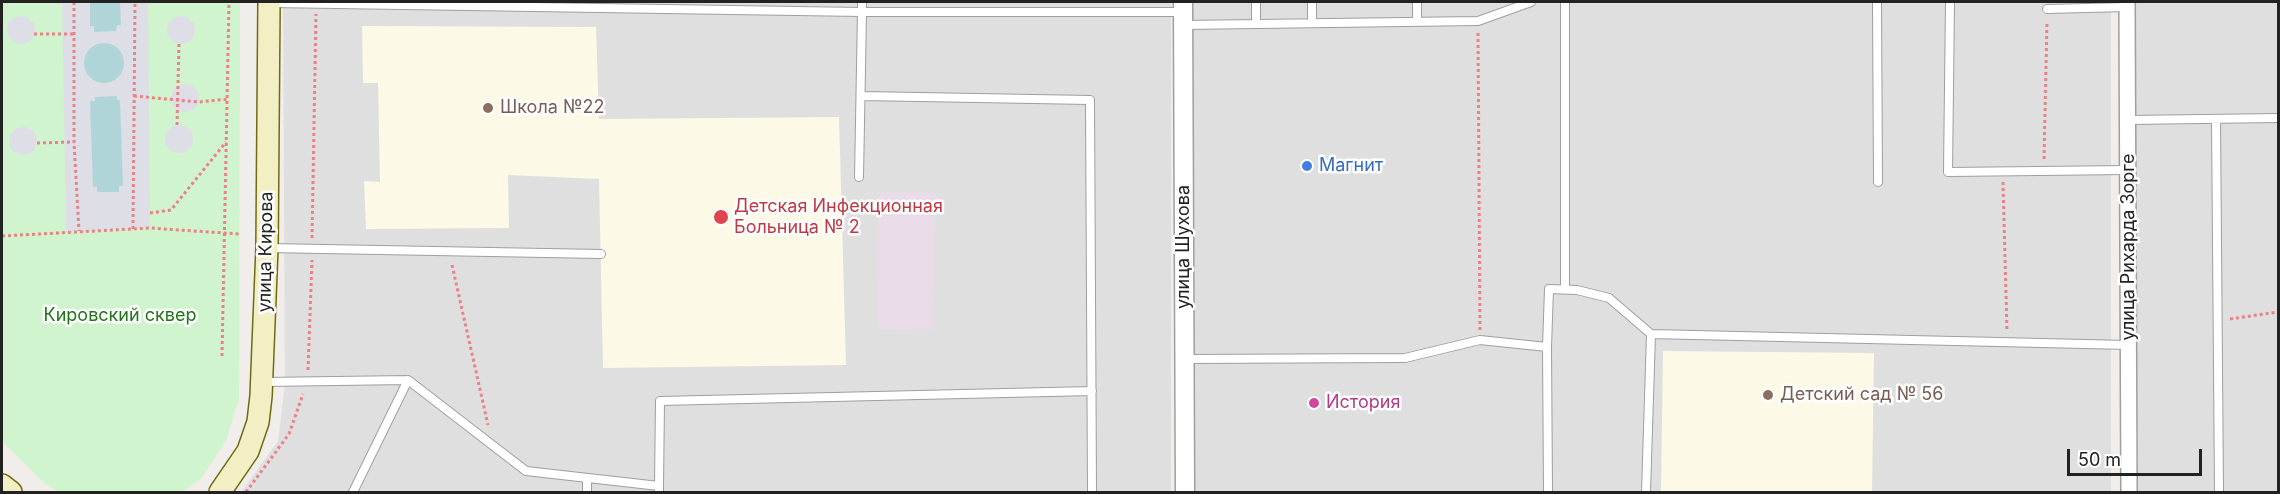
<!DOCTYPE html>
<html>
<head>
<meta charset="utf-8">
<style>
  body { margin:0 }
  #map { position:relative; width:2280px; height:494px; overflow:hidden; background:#f1edea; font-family:Inter,sans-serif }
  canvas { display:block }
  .frame { position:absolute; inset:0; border:3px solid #222; pointer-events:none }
  .scale { position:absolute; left:2067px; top:449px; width:135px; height:27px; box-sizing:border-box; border:3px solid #222; border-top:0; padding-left:8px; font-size:18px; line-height:21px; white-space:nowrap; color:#222; -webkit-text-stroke:4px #fff; paint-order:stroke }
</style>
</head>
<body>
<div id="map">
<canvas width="2280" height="494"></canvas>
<div class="frame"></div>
<div class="scale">50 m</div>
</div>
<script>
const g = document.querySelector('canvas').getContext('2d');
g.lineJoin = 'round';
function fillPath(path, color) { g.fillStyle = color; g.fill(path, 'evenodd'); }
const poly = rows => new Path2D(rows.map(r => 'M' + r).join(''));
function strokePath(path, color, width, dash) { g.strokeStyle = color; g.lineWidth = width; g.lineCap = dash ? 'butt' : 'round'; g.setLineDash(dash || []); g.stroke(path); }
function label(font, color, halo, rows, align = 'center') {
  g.font = font + ' Inter,sans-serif'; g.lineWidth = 5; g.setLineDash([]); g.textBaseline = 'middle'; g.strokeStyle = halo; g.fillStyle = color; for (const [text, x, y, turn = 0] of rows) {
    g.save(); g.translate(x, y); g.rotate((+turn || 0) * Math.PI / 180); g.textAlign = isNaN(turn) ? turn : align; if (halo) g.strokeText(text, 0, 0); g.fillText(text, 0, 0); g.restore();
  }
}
const residential = poly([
  [283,2,1171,2,1171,492,241,492,278,441,285,384],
  [1191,2,2111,2,2111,492,1192,492],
  [2133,2,2278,2,2278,492,2138,492]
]);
const industrial = poly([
  [879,192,935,193,932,330,877,329]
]);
const education = poly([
  [362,26,596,27,599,119,839,117,846,365,603,368,599,179,508,175,509,228,366,229,364,181,380,182,378,83,363,83],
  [1663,351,1874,353,1872,492,1661,492]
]);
const park = poly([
  [2,2,240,2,239,399,226,441,201,479,182,492,59,492,44,483,2,441]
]);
const plaza = poly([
  [62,2,148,2,150,228,66,232],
  '7 30a14 14 0 1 1 28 0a14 14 0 1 1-28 0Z',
  '167 30a14 14 0 1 1 28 0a14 14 0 1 1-28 0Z',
  '171 98a14 14 0 1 1 28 0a14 14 0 1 1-28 0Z',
  '165 139a14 14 0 1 1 28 0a14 14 0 1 1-28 0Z',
  '9 141a14 14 0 1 1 28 0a14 14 0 1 1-28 0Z'
]);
const water = poly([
  [90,2,120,2,121,25,117,25,116,31,94,32,94,26,90,26],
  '84 63a20 20 0 1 1 40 0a20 20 0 1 1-40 0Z',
  [117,96,117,100,120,100,123,186,119,186,119,192,97,192,97,187,93,187,90,101,95,101,95,97]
]);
const path = poly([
  [74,2,74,142,79,231],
  [1478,33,1480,330],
  [34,34,74,34],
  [134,96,199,102,228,99],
  [177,125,179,43],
  [37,143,74,142],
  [2044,159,2047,21],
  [2003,182,2007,332],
  [150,213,171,210,226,142],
  [133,229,135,2],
  [2,236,150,228,239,234],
  [312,238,316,14],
  [452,265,488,425],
  [2230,319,2278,312],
  [222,356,229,2],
  [308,370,312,260],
  [246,492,289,434,303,394]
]);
const service = poly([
  [1256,2,1256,24],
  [1312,2,1312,23],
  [1417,2,1417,22],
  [1877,2,1878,182],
  [1950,2,1948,172,2128,170],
  [271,3,862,12,862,2],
  [2047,9,2127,7],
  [1183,25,1478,21,1531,2],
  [862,96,1090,100,1092,492],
  [2216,119,2219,492],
  [2128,120,2278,118],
  [859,177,862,12,1182,12],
  [268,248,601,254],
  [1565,289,1565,2],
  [1547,347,1548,492],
  [1184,359,1405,358,1480,340,1547,347,1549,289,1577,290,1609,298,1651,334,2128,345],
  [263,382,408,380,526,471,659,486,659,492],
  [659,486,660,401,1092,391],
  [353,492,408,380],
  [587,492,587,478],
  [1646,492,1651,334]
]);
const minor = poly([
  [2127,2,2129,492]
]);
const tertiary = poly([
  [1183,2,1185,492]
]);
const secondary = poly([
  [2,485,11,492],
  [220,492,248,451,258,422,261,396,267,248,269,2]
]);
const markers = [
  [488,108,6,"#8d6e63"],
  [1307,166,6,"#3f7fe0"],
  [721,217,8,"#e0444e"],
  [1768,395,6,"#8d6e63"],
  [1314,403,6,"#d1479c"]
];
const educationNames = [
  ["Школа №22",500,108],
  ["Детский сад № 56",1780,395]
];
const shopNames = [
  ["Магнит",1319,166]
];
const healthNames = [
  ["Детская Инфекционная",734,207],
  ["Больница № 2",734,228]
];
const streetNames = [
  ["улица Шухова",1184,247,-90],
  ["улица Рихарда Зорге",2129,247,-90],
  ["улица Кирова",266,252,-89]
];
const parkNames = [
  ["Кировский сквер",120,316]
];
const hotelNames = [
  ["История",1326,403]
];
fillPath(residential, '#dfdfdf');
fillPath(industrial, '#e9dce8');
fillPath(education, '#fcf9e7');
fillPath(park, '#d0f4cd');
fillPath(plaza, '#dedfe6');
fillPath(water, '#b0d5d9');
strokePath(service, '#9f9f9f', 10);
strokePath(minor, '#9f9f9f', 18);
strokePath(tertiary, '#9f9f9f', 21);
strokePath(secondary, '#6e6b13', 24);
strokePath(path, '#ea8186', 3, [3, 3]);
strokePath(service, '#fff', 8);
strokePath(minor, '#fff', 15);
strokePath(tertiary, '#fff', 18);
strokePath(secondary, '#f3efc5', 21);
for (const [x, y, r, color] of markers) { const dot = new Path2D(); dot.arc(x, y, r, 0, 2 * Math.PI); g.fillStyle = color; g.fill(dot); strokePath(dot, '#fff', 2); }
label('18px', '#785e54', '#fff', educationNames, 'left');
label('18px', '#366cbe', '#fff', shopNames, 'left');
label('18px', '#be3a42', '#fff', healthNames, 'left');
label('18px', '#222', '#fff', streetNames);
label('18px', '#20751a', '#fff', parkNames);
label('18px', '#b23c85', '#fff', hotelNames, 'left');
</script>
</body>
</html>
